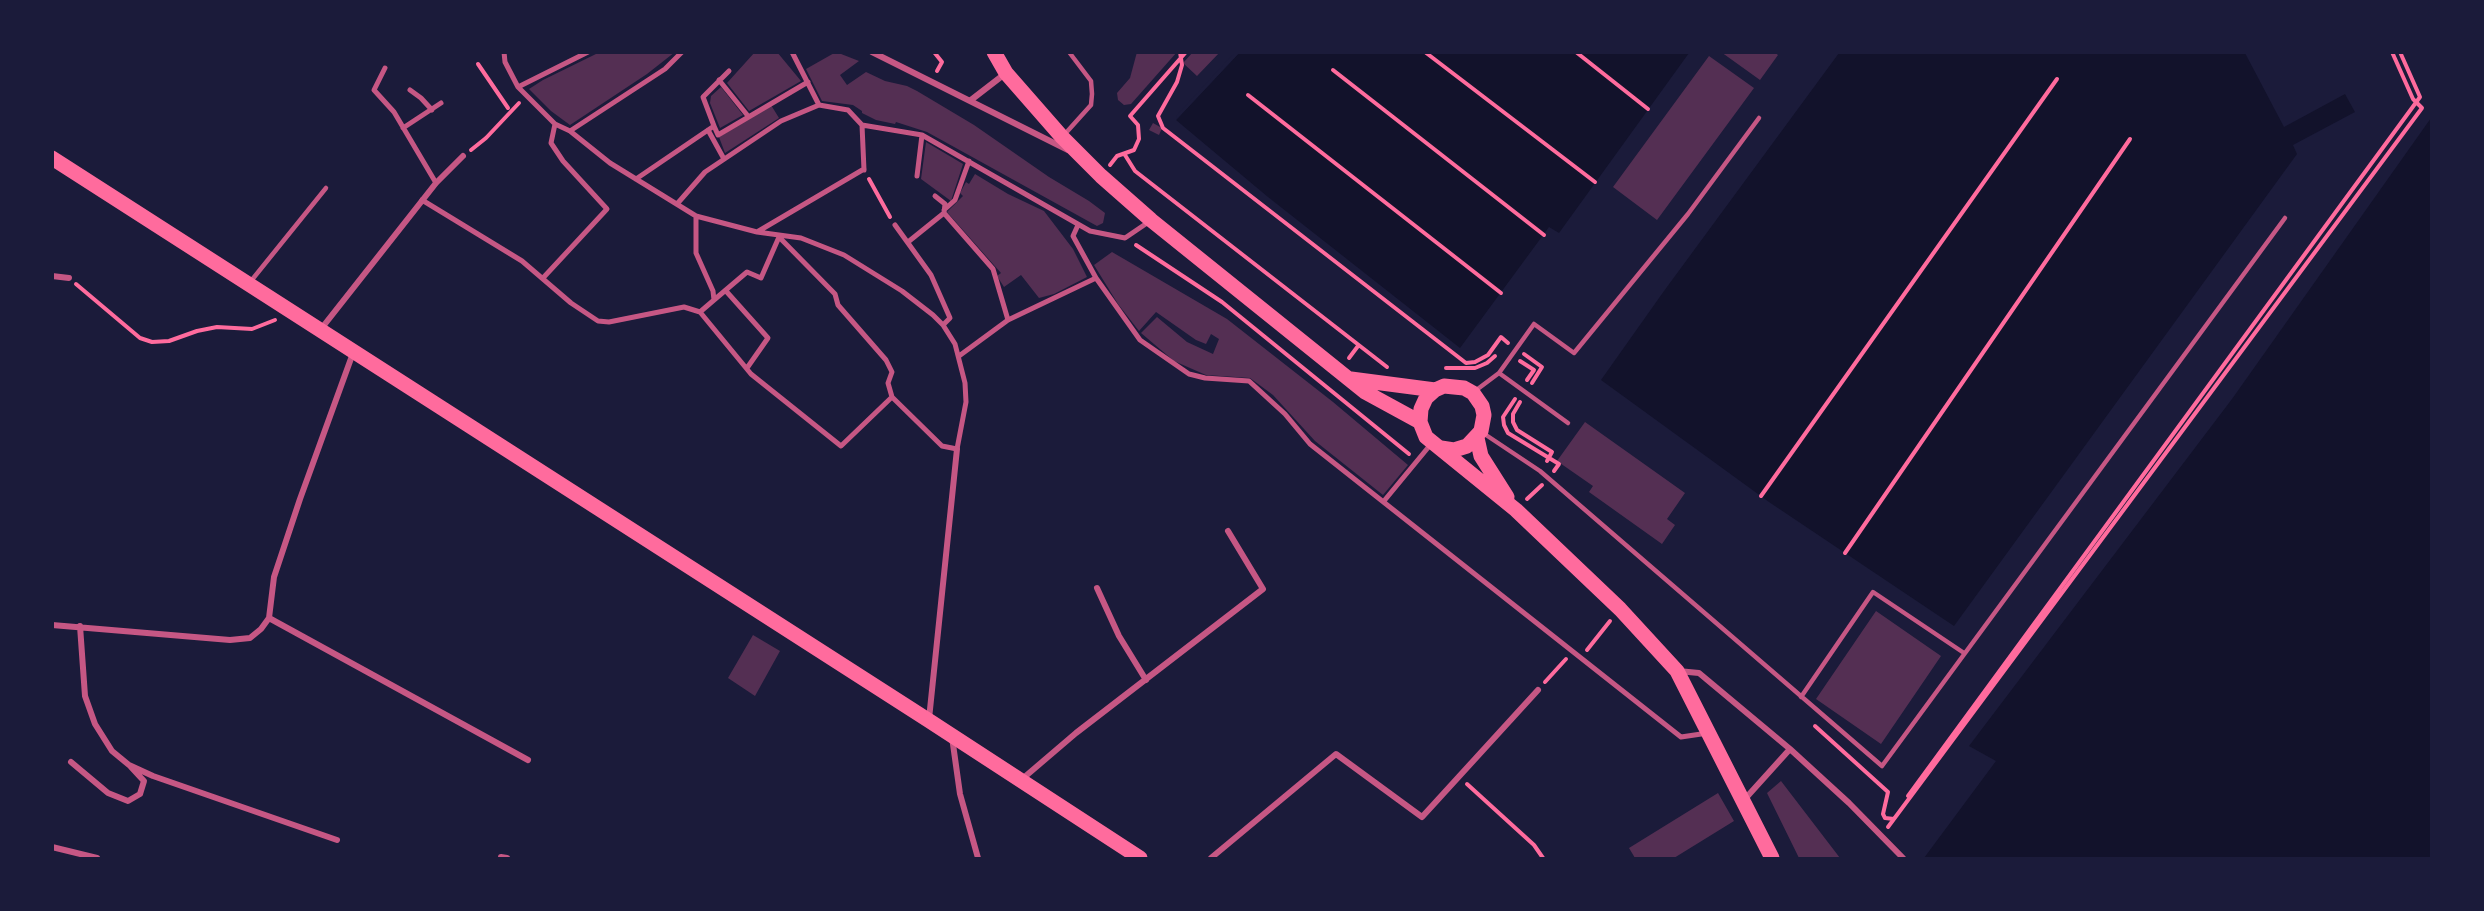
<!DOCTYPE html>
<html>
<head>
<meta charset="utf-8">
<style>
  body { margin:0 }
  #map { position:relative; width:2484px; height:911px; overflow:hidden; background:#1b1b3a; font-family:"Sofia Sans Condensed",sans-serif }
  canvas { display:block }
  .frame { position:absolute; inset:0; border:54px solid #1b1b3a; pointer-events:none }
</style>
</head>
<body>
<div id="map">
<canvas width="2484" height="911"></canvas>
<div class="frame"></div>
</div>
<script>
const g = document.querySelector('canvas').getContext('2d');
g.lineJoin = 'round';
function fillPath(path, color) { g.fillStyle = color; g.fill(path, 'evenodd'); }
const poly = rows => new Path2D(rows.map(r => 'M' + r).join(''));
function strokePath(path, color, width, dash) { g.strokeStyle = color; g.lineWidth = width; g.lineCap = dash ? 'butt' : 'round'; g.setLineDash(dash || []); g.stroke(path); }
const water = poly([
  [1239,53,1689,53,1559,233,1549,227,1460,348,1268,197,1176,120],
  [1839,53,2245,53,2284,127,2345,94,2355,112,2293,145,2297,154,1954,626,1769,502,1601,380,1664,291],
  [2431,118,2431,858,1924,858,1996,761,1969,746,2232,399]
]);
const pier = poly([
  [1235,52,1239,53,1176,120,1177,115]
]);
const building = poly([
  [600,52,675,52,647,74,570,125,551,111,529,89,543,80],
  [755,52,777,52,801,81,749,111,727,83],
  [836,52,859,61,840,75,847,85,866,72,885,81,907,86,917,91,974,125,1049,177,1089,201,1105,213,1103,223,1097,226,927,132,896,122,895,124,876,120,862,113,862,111,853,105,822,101,806,69],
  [1137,52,1177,52,1131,104,1124,105,1118,100,1117,93,1130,78],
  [1193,52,1220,52,1197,76,1183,63],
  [1721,52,1774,52,1778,55,1760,80],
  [1709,56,1754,88,1657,220,1613,187],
  [721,87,743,115,720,128,710,103,711,96],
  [771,105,779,118,725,153,719,137],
  [1153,123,1162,128,1159,135,1149,130],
  [926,142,963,164,951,201,921,179],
  [975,174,1008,194,1044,211,1073,249,1087,277,1054,294,1039,298,1021,275,1004,287,997,276,1001,273,947,212,963,196,960,193,966,182,969,184],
  [1112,252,1227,319,1333,402,1408,465,1383,495,1315,441,1273,395,1250,378,1206,375,1174,361,1141,333,1157,317,1187,342,1213,354,1219,339,1211,334,1206,344,1196,340,1156,312,1139,331,1118,304,1094,265],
  [1585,422,1685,493,1667,519,1675,525,1662,544,1589,492,1593,486,1557,461],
  [1876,611,1941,656,1881,744,1816,699],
  [753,635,780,651,755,696,728,678],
  [1781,781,1840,858,1799,858,1767,793],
  [1718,793,1734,821,1674,858,1635,858,1629,848]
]);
const path = poly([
  [934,52,942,62,937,71],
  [1180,52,1182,65,1177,82,1158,116,1163,128,1466,363,1475,362,1488,355,1501,337,1508,343],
  [1425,52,1595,182],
  [1576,52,1648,109],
  [478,64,508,108],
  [1333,70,1544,235],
  [1248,95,1501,293],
  [471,150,486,138,519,103],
  [1125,155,1135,171,1387,367],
  [1110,165,1117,156,1134,150,1139,139,1138,125,1130,116,1186,52],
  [869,179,890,217],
  [1136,245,1222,302,1409,454],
  [76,284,140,338,152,342,169,341,197,331,217,327,252,329,275,320],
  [1524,354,1542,367,1532,383],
  [1349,358,1358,346],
  [1520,361,1534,370,1527,380],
  [1446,368,1475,368,1487,363,1495,356],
  [1515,399,1503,417,1504,425,1508,433,1559,464,1554,471],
  [1520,402,1513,414,1513,422,1517,430,1552,452,1547,461],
  [1761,496,2057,79],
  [1527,499,1542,485],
  [1845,553,2130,139],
  [1587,650,1610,621],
  [1545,682,1566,659],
  [1815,726,1888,792,1883,814,1885,818,1894,819],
  [1467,784,1534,845,1543,858],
  [1908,796,2420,97,2400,52],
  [1888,827,2422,108,2413,99,2392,52]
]);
const service = poly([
  [1064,135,1091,105,1092,94,1091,81,1069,52],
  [251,281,326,188],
  [1499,373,1568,423],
  [1475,391,1499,373,1534,324,1574,353,1688,214,1759,118],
  [1483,433,1540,471,1882,766,2285,218],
  [1801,697,1873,592,1964,653]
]);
const pedestrian = poly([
  [504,52,505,62,518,87,555,124,570,131,610,163,636,179,696,216,757,232,801,238,844,255,902,291,933,315,943,325,955,344,965,383,966,402,957,449,942,446,892,397,888,383,892,372,886,360,838,305,835,294,779,237],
  [792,52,819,105],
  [385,68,374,90,394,112,436,183],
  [719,80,748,116],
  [518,87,588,52],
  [410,90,421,98,432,110],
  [819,105,848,110,862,125,922,135,1090,231,1125,238,1150,221],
  [862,125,864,170],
  [714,126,703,97,729,71],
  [403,128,441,103],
  [708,130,724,159],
  [570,131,665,69,682,52],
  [917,176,922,135],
  [636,179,714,126,718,135,808,82],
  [935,196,945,204,944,213,993,269,1008,320],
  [422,200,522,261,571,303,598,321,609,322,684,307,700,312],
  [677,204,705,172,781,121,819,105],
  [944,210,955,200,969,161],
  [696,216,696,253,713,291,714,300,700,312,751,374,841,446,892,397],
  [895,225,931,275,950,318,943,325],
  [1078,225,1073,236,1096,278,1140,340,1189,374,1205,378,1249,381,1285,414,1310,444,1681,737,1708,733],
  [757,232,864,169],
  [908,242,944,213],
  [543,278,607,209,563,161,551,143,555,124],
  [726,291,768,338,747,368],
  [714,300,747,272,761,278,779,237],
  [959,356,1008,320,1096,278],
  [1384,501,1431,444]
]);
const minor = poly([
  [872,52,1068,150],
  [971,100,1006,73],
  [52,276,69,278],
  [321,329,436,183,463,156],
  [1097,588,1119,636,1146,680],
  [269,618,528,760],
  [52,625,230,640,250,638,261,629,269,618,274,577,300,499,353,353],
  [80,626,85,696,95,724,112,751,129,765,153,776,337,840],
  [1678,671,1699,673,1790,749,1849,803,1903,858],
  [929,719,957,449],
  [952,737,960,794,978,858],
  [71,762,108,793,128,801,140,794,144,781,131,767],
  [1021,780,1076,733,1263,589,1228,531],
  [1744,800,1790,749],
  [52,847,97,858],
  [501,858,501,857,507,858],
  [1211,858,1336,754,1422,817,1538,690]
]);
const primary = poly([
  [994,52,1006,73,1062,137,1101,176,1151,220,1365,392,1420,422],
  [52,158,928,720,1140,858],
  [1351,379,1435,390],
  [1477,438,1481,456,1507,497],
  [1441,448,1454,450,1467,446,1481,431,1484,415,1482,406,1473,393,1464,388,1444,386,1435,390,1426,398,1421,409,1420,422,1426,437,1516,510,1620,609,1677,671,1772,858]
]);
fillPath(water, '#12122b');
fillPath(pier, '#1b1b3a');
fillPath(building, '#542f53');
strokePath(path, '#ff6b9d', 4);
strokePath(service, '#c65784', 4.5);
strokePath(pedestrian, '#c65784', 5);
strokePath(minor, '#c65784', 6);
strokePath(primary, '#ff6b9d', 15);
</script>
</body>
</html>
